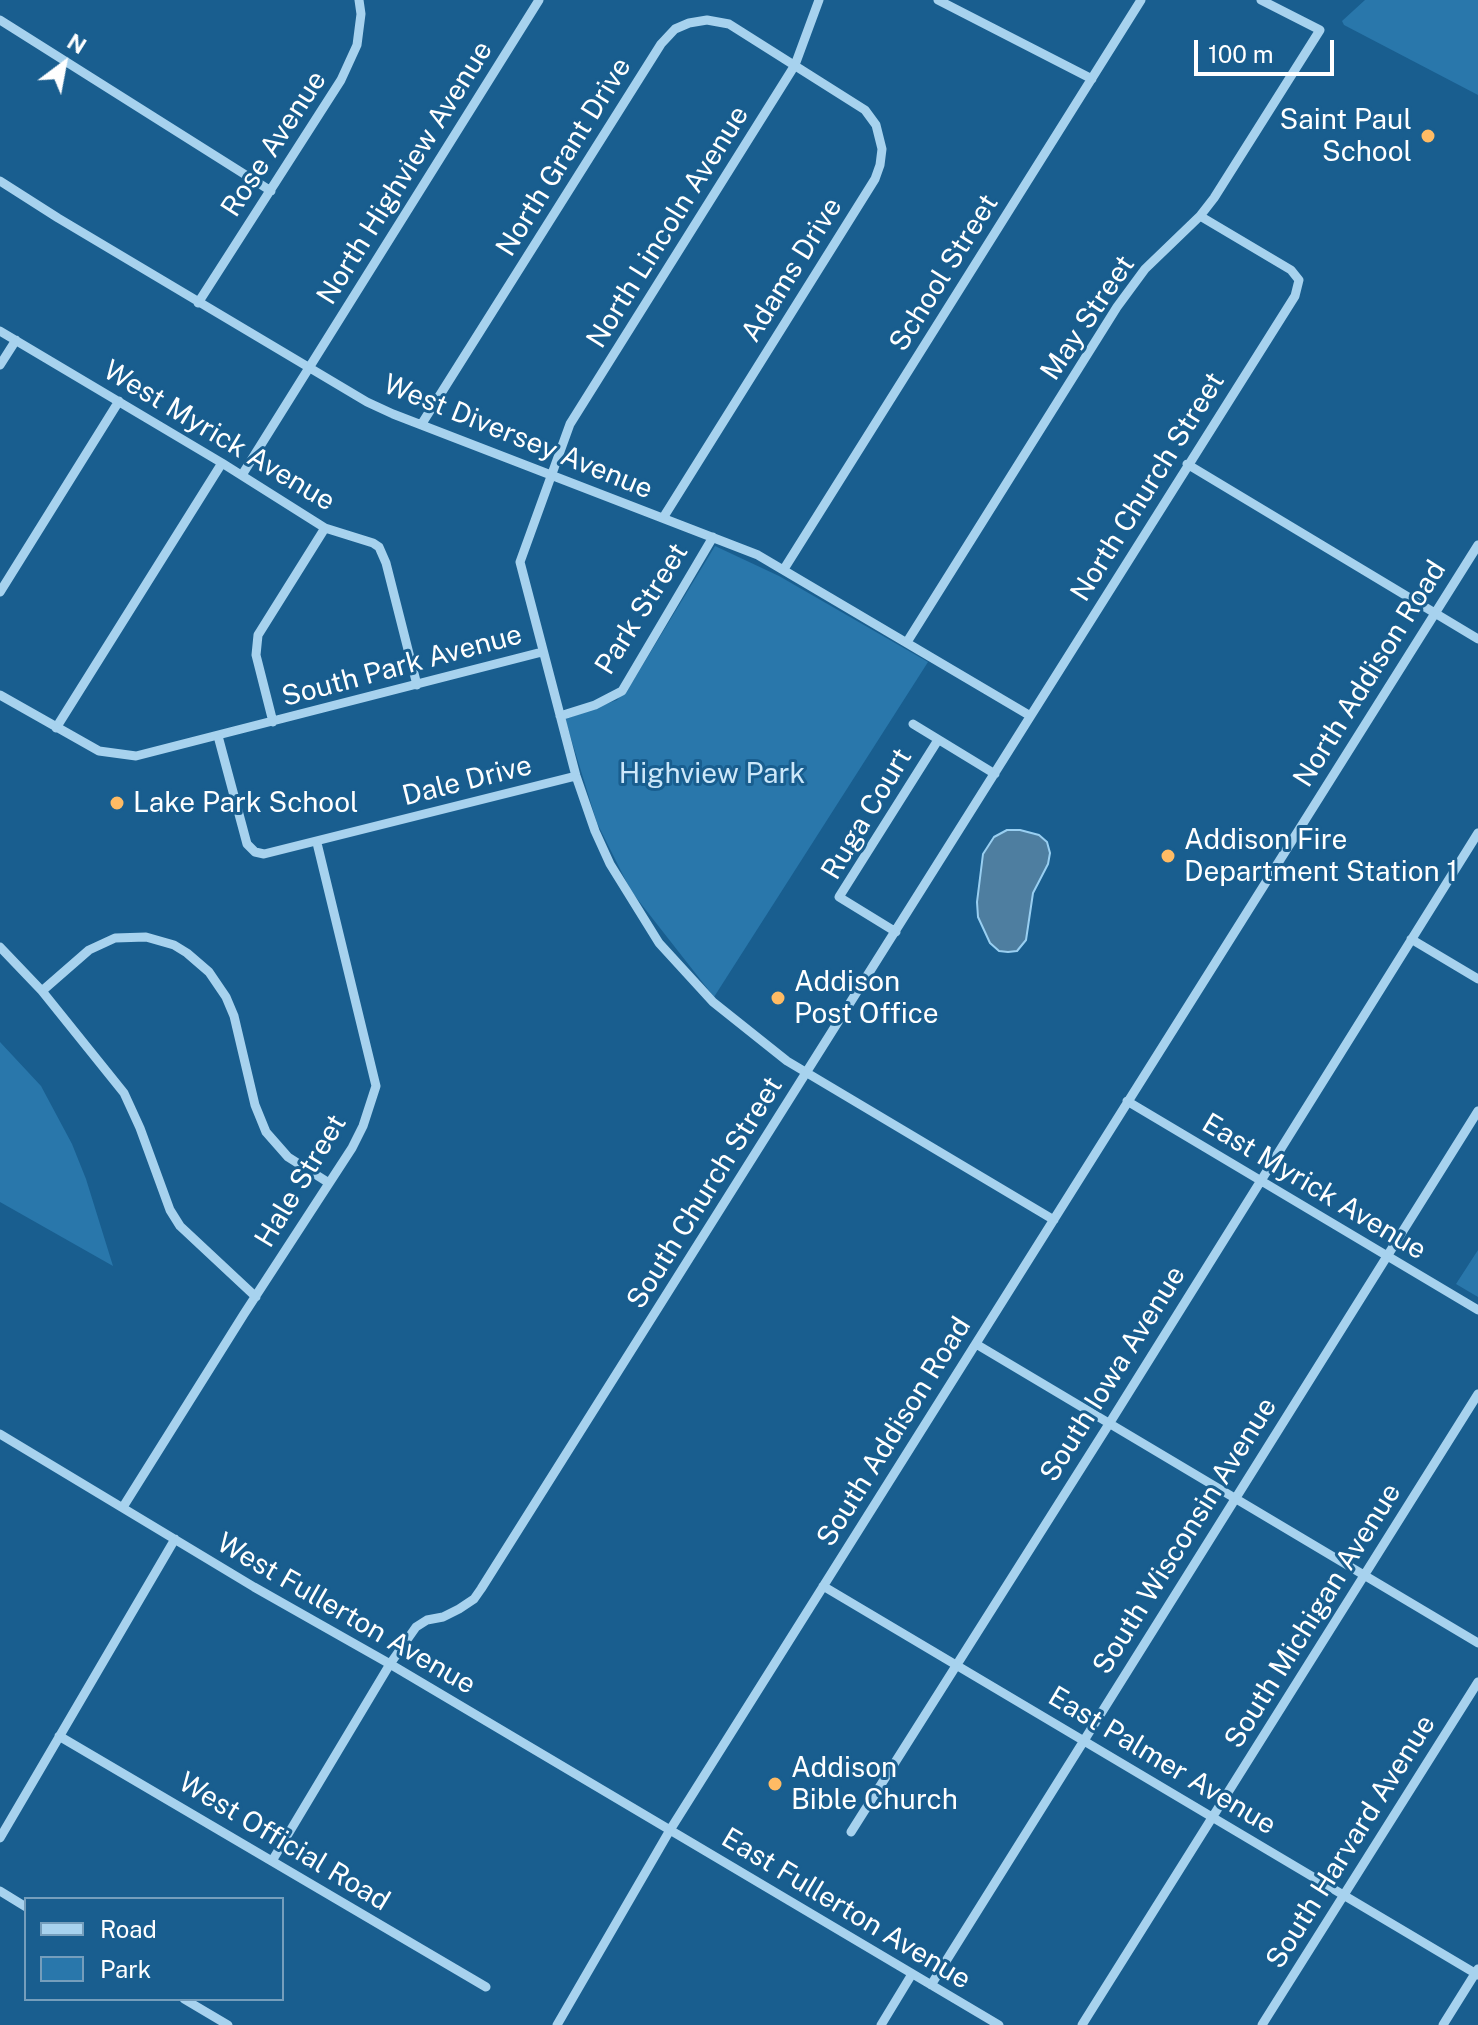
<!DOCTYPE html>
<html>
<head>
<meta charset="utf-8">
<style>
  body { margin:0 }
  #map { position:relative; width:1478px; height:2025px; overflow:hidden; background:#195e8f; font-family:"Public Sans",sans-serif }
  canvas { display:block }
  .legend { position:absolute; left:24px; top:1897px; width:260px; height:104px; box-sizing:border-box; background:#195e8f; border:2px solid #759ebc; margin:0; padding:10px 14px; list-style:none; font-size:24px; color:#fff }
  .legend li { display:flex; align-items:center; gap:16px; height:40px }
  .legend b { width:40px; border:2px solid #759ebc }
  .north { position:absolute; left:24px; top:24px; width:80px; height:80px; -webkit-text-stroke:6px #195e8f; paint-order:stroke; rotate:32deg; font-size:22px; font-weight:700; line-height:32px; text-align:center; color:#fff }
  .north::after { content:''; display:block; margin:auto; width:28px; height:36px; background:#fff; clip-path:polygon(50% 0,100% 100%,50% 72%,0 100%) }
  .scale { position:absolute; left:1194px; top:40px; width:140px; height:36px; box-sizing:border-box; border:4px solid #fff; border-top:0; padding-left:10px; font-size:24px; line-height:28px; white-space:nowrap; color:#fff; -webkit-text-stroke:6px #195e8f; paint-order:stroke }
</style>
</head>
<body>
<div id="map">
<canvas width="1478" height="2025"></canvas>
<ul class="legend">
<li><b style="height:10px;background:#a7d2ee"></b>Road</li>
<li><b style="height:22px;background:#2977ab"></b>Park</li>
</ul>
<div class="north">N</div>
<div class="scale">100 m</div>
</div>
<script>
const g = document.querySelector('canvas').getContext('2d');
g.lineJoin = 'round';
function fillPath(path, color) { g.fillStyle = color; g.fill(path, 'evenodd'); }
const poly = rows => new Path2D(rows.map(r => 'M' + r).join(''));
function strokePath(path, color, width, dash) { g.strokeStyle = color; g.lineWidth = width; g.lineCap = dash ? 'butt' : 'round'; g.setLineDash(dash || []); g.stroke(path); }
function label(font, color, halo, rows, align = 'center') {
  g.font = font + ' "Public Sans",sans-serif'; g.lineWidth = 6; g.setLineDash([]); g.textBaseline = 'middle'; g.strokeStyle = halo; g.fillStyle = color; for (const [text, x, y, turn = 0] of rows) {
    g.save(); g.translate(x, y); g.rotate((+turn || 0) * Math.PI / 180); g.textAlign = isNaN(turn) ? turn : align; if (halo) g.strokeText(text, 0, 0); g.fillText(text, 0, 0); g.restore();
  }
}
const green = poly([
  [1365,0,1478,0,1478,95,1344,25,1342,21],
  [715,546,779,576,928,662,714,997,631,891,597,823,565,719,617,700,633,681],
  [0,1042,41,1086,72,1144,86,1179,113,1266,0,1202],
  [1478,1250,1478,1297,1456,1284]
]);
const water = poly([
  [1007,830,1020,830,1039,835,1047,842,1050,853,1048,864,1033,893,1026,940,1017,951,1008,952,999,951,990,943,978,917,977,902,983,854,994,837,1007,830]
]);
const minor = poly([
  [819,0,795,65,570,424,520,562,576,776,595,831,610,864,659,943,713,1002,787,1061,1054,1220],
  [938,0,1092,79],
  [0,20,271,191],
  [0,181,58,218,367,402,393,414,758,555,1029,715],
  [198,303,341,80,357,45,361,14,359,0],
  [0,331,222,463,325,528,373,543,379,547,386,563,417,685],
  [0,365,16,340],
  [421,425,661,44,675,29,689,23,707,20,729,24,865,110,876,125,882,149,880,165,875,179,663,518],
  [1187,464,1478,639],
  [242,475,539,0],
  [784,569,1141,0],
  [0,592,119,401],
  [907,642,1117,307,1145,269,1200,216,1214,198,1320,30,1261,0],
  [0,695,99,751,136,756,542,652],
  [560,716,595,705,622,691,713,537],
  [273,722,256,655,258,635,325,528],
  [913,724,995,774],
  [56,728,222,463],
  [218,736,247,844,255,852,264,854,576,776],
  [896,932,839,897,938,740],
  [1411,939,1478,979],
  [0,947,42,991,124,1093,140,1128,170,1210,180,1226,256,1297],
  [42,991,89,950,115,938,146,937,174,945,187,953,209,972,226,997,234,1016,255,1105,266,1132,288,1157,329,1183],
  [1127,1101,1478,1310],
  [976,1344,1478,1643],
  [0,1434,254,1587,390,1664,999,2025],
  [123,1507,244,1314,352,1148,363,1126,376,1086,317,843],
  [823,1586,1478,1975],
  [59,1736,486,1987],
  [851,1832,1109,1424,1478,833],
  [0,1838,175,1539],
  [272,1861,390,1664,416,1627,427,1620,443,1617,459,1609,474,1599,481,1589,1295,296,1299,280,1291,270,1200,216],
  [0,1891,26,1907],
  [931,1985,1478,1111],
  [184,1999,228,2025],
  [557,2025,670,1830,1478,545],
  [881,2025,912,1974],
  [1082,2025,1478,1394],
  [1262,2025,1478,1682],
  [1443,2025,1478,1969]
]);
const markers = [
  [1428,136,8,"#ffbb64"],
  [117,803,8,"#ffbb64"],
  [1168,856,8,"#ffbb64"],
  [778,998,8,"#ffbb64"],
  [775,1784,8,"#ffbb64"]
];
const poiNames = [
  ["Saint Paul",1412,120,"right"],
  ["School",1412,152,"right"],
  ["Lake Park School",133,803],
  ["Addison Fire",1184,840],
  ["Department Station 1",1184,872],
  ["Addison",794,982],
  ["Post Office",794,1014],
  ["Addison",791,1768],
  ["Bible Church",791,1800]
];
const streetNames = [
  ["Rose Avenue",274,144,-57],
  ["North Grant Drive",564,157,-58],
  ["North Highview Avenue",405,173,-58],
  ["North Lincoln Avenue",668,227,-58],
  ["Adams Drive",792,270,-58],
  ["School Street",944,273,-58],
  ["May Street",1088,318,-56],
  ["West Myrick Avenue",219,436,31],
  ["West Diversey Avenue",518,437,22],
  ["North Church Street",1148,487,-58],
  ["Park Street",642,609,-58],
  ["South Park Avenue",402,666,-15],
  ["North Addison Road",1370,674,-58],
  ["Dale Drive",467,781,-14],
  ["Ruga Court",867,814,-59],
  ["Hale Street",301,1181,-59],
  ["East Myrick Avenue",1314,1187,31],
  ["South Church Street",705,1193,-58],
  ["South Iowa Avenue",1113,1374,-58],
  ["South Addison Road",894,1432,-58],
  ["South Wisconsin Avenue",1185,1536,-58],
  ["West Fullerton Avenue",346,1614,30],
  ["South Michigan Avenue",1313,1616,-58],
  ["East Palmer Avenue",1162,1761,31],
  ["West Official Road",284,1842,31],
  ["South Harvard Avenue",1351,1842,-58],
  ["East Fullerton Avenue",846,1909,31]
];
const parkNames = [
  ["Highview Park",712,774]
];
fillPath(green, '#2977ab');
fillPath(water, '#4e7ea0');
strokePath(water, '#99cff1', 2);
strokePath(minor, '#a7d2ee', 9);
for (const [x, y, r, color] of markers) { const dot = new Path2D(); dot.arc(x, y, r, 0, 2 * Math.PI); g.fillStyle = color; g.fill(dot); strokePath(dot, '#195e8f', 3); }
label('28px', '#fff', '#195e8f', poiNames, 'left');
label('28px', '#fff', '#195e8f', streetNames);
label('28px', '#cde8fa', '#195e8f', parkNames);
</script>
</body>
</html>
